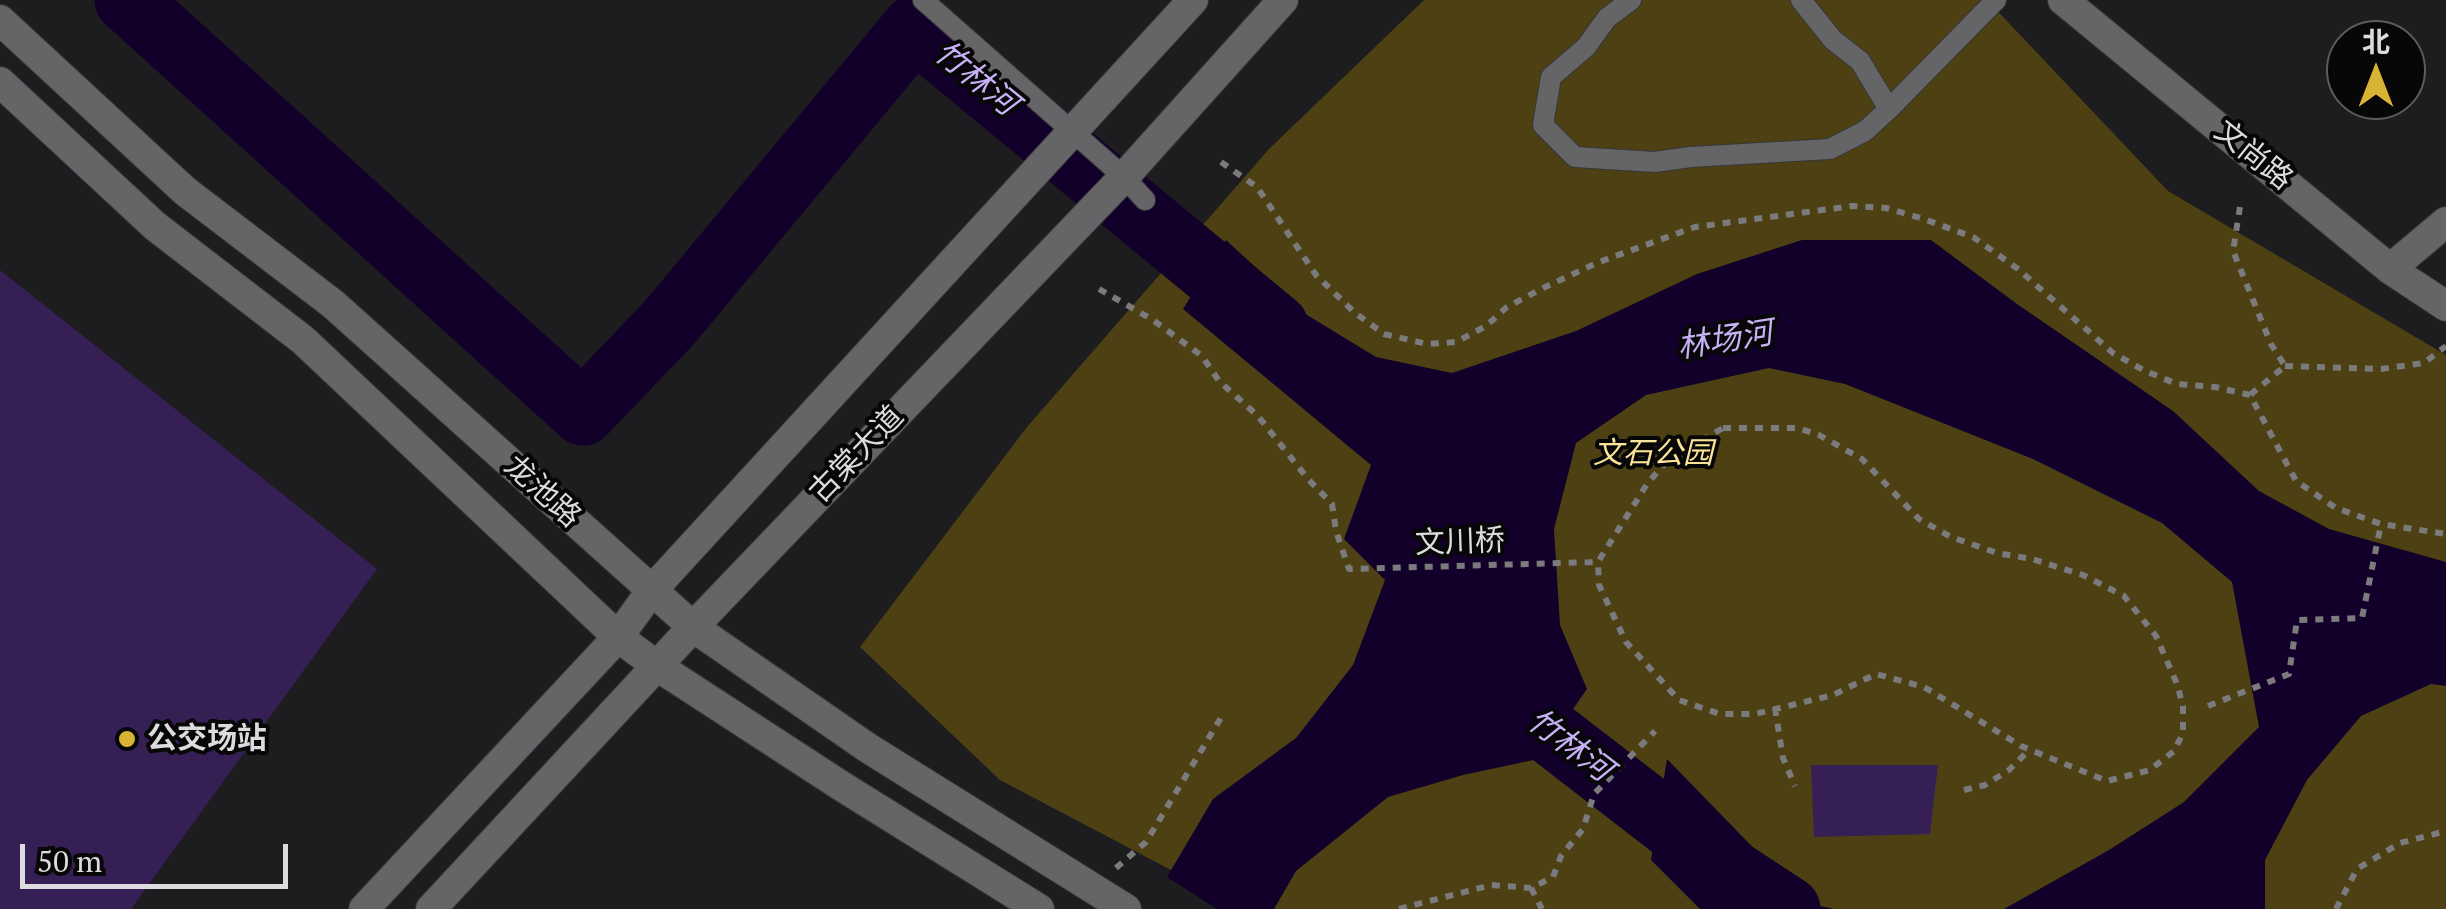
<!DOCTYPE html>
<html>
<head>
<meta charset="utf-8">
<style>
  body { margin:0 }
  #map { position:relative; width:2446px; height:909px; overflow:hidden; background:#1d1c1f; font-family:"PT Serif","Noto Sans SC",serif }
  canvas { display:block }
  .north { position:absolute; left:2326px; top:20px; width:100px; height:100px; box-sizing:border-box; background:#070708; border:2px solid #5c5c5d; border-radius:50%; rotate:0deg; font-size:28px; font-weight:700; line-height:40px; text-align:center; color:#dcdbdd }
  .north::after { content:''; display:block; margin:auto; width:35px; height:45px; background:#d7b434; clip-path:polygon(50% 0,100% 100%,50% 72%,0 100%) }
  .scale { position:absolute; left:20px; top:844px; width:268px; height:45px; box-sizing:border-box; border:5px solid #dcdbdd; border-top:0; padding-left:12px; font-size:30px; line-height:35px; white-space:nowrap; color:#dcdbdd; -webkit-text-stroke:8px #070708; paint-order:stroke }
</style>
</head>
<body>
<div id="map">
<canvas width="2446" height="909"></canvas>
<div class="north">北</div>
<div class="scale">50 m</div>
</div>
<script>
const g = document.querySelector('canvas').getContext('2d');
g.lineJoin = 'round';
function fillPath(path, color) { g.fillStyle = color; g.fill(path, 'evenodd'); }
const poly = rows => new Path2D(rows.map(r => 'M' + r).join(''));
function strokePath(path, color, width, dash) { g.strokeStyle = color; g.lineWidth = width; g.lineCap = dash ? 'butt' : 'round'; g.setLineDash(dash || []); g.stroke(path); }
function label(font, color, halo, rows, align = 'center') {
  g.font = font + ' "PT Serif","Noto Sans SC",serif'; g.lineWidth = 8; g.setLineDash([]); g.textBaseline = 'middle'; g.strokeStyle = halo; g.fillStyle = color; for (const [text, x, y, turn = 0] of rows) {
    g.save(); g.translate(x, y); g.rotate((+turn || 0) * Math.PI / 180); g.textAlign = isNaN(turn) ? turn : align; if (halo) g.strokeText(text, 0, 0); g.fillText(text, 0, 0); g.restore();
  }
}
const green = poly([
  [1424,0,1987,0,2168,191,2446,355,2446,909,1245,909,1000,780,860,647,1027,427,1269,149]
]);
const water = poly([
  [1226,240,1307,315,1376,357,1452,373,1576,331,1697,274,1802,240,1931,240,2017,304,2173,411,2259,491,2329,529,2446,562,2446,686,2431,684,2361,716,2307,780,2265,860,2265,909,2004,909,2109,850,2184,802,2259,727,2232,582,2162,523,2033,459,1845,384,1769,368,1646,395,1576,443,1554,529,1560,625,1587,689,1538,759,1463,775,1388,797,1296,871,1274,909,1217,909,1167,877,1213,799,1296,738,1353,665,1385,580,1344,539,1371,465,1183,309],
  [1667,759,1807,903,1834,909,1700,909,1651,860]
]);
const river = poly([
  [127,0,583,413,670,322,914,28,1276,326],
  [1506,666,1515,705,1730,871,1788,909]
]);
const building = poly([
  [0,270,377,569,131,909,0,909],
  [1811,765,1938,765,1930,834,1814,837]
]);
const path = poly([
  [1221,162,1257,187,1316,275,1354,312,1384,334,1427,344,1456,342,1486,326,1507,307,1543,288,1599,262,1695,227,1852,206,1886,208,1924,219,1973,237,2018,269,2113,353,2145,371,2177,384,2215,387,2250,395,2296,481,2336,508,2381,524,2446,534],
  [2240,207,2233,251,2271,344,2285,366,2250,395],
  [1099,289,1153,320,1202,356,1219,381,1258,416,1308,479,1332,504,1336,531,1349,569,1598,562],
  [2285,366,2381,369,2424,363,2446,346],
  [1723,428,1798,428,1819,435,1862,459,1919,519,1951,537,1997,553,2032,559,2083,575,2124,596,2156,636,2177,684,2183,706,2183,733,2174,751,2150,770,2107,781,2021,746,1924,687,1876,674,1833,695,1755,714,1720,714,1679,700,1626,642,1599,585,1598,562,1647,484,1669,459,1723,428],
  [2208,706,2289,674,2297,620,2362,618,2381,524],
  [1775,708,1783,758,1795,786],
  [1964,790,1985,785,2009,770,2029,750],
  [1116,868,1146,842,1222,716],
  [1531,888,1542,909],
  [1399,909,1491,885,1531,888,1553,877,1561,856,1583,829,1594,794,1655,731],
  [2336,909,2357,869,2400,843,2446,831]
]);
const lane = poly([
  [923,0,1124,177,1145,200],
  [1631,0,1607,18,1586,47,1551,77,1543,125,1575,157,1655,162,1690,157,1830,149,1865,131,1889,109,1996,0],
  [1801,0,1833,40,1860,61,1889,109]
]);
const secondary = poly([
  [2063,0,2390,269,2446,306],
  [0,20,185,191,333,304,693,627,868,748,1126,909],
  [0,82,155,226,303,340,618,637,657,666,843,787,1039,909],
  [2390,269,2446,222],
  [364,909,618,637,652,590,1193,0],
  [431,909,693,627,1124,177,1283,0]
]);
const markers = [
  [127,739,10,"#d7b434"]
];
const streetNames = [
  ["文尚路",2253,156,39],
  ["古棠大道",857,455,-46],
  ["龙池路",542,492,42],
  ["文川桥",1460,543,-2]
];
const parkNames = [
  ["文石公园",1653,454]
];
const poiNames = [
  ["公交场站",147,739]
];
const waterNames = [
  ["竹林河",975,79,39],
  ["林场河",1725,341,-9],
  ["竹林河",1569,746,37]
];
fillPath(green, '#4d4114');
fillPath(water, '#12002a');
strokePath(river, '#12002a', 65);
fillPath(building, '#351f54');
strokePath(lane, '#363638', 22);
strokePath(secondary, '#363638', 32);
strokePath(path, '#7b7a7d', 6, [8, 8]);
strokePath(lane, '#656467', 20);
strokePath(secondary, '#656467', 30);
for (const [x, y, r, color] of markers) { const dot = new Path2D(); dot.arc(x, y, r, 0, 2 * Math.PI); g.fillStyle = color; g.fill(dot); strokePath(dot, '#070708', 4); }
label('30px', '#dcdbdd', '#070708', streetNames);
label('italic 30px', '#fbe497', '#070708', parkNames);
label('bold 30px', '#dcdbdd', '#070708', poiNames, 'left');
label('italic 32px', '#c8b0f5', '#070708', waterNames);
</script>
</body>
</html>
